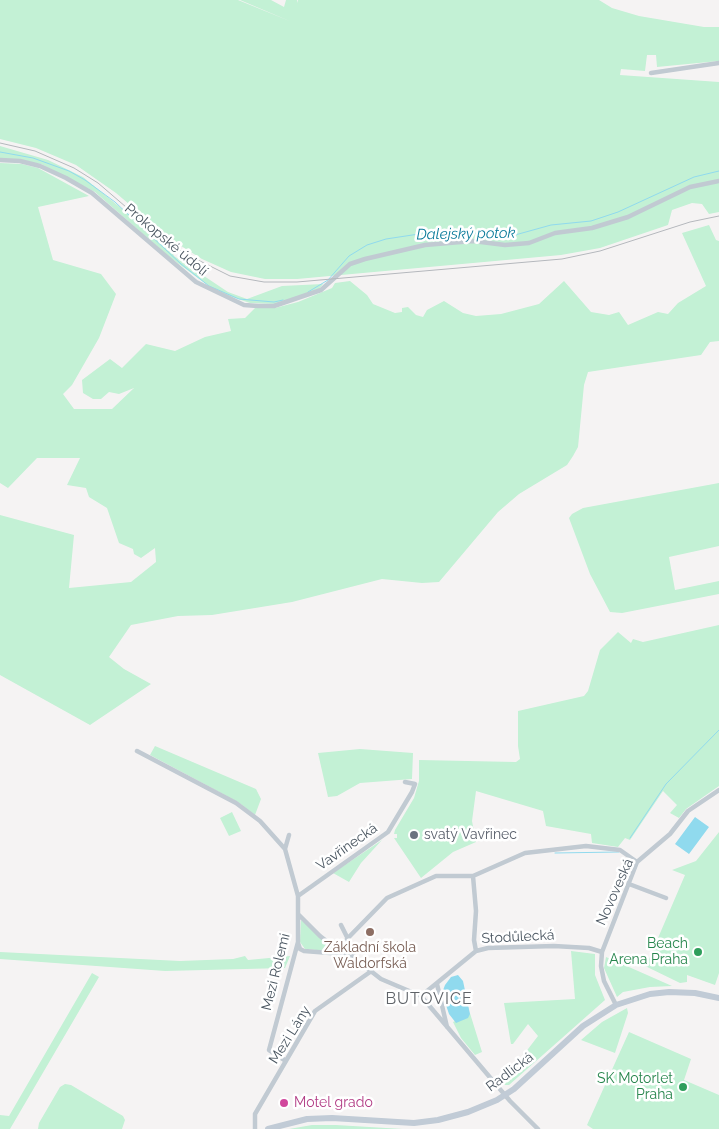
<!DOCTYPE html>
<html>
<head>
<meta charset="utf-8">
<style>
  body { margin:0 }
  canvas { display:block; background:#f5f3f3 }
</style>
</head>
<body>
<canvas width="719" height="1129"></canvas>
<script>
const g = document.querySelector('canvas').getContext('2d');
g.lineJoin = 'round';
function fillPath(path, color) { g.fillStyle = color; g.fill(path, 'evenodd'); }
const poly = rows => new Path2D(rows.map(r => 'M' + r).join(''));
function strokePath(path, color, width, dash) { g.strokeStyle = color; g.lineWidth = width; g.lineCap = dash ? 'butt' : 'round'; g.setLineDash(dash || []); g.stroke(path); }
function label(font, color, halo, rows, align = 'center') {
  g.font = font + ' Raleway,sans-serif'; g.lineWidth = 5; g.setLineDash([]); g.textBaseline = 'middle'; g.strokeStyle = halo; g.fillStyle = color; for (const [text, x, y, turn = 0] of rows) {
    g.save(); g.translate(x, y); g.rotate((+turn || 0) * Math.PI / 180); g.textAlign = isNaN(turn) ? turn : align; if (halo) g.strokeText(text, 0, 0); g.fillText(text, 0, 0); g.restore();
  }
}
const green = poly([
  [0,0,238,0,292,22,240,0,271,0,284,7,286,0,297,0,297,3,298,0,599,0,612,8,639,16,704,27,719,27,719,61,657,67,656,55,647,55,645,71,621,69,620,75,719,82,719,212,709,214,702,204,692,203,672,210,668,225,600,248,561,255,297,279,265,279,231,272,202,259,170,239,116,193,76,165,36,148,0,139],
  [0,146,48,160,83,177,171,249,174,256,228,292,247,299,282,286,323,284,319,289,275,304,250,303,217,292,168,256,95,192,41,164,0,158],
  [0,163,22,164,38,168,89,196,38,207,53,260,101,274,116,294,99,338,72,385,63,394,74,409,112,409,134,388,119,394,109,392,101,399,93,399,83,393,82,380,110,359,122,368,146,344,175,351,205,337,231,331,228,319,245,318,255,308,275,308,298,302,332,288,335,283,350,281,367,295,373,304,395,313,402,312,402,308,408,307,416,315,423,317,427,310,444,301,463,313,476,316,501,314,539,304,564,281,591,312,609,315,619,312,628,325,658,312,668,314,678,303,706,286,682,233,709,225,716,240,719,241,719,341,710,342,701,355,588,372,584,385,578,447,573,456,567,465,519,494,498,512,439,582,422,583,382,579,292,602,212,615,178,616,131,625,109,657,124,669,151,684,90,725,0,675,0,515,74,535,69,588,131,582,156,562,155,548,141,558,134,554,133,549,119,543,107,508,89,497,86,488,67,485,80,458,37,458,8,488,0,483],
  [719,483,719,546,669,557,675,590,719,581,719,594,622,613,610,612,590,574,569,518,572,514,583,508],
  [719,625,719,786,686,809,679,818,670,813,677,805,663,791,630,840,625,838,618,847,592,843,591,834,546,826,543,811,476,791,472,821,476,842,453,852,421,878,394,838,397,838,397,834,394,834,395,830,414,798,419,781,419,760,516,762,520,759,518,746,518,711,584,696,588,691,600,650,618,632,631,643,633,639,643,642],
  [155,746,256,789,261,799,255,815,238,802,150,755],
  [360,749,413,753,412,779,360,783,337,796,328,797,318,753],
  [232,812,241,831,229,836,220,818],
  [719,820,719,973,715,985,687,975,687,982,680,983,641,964,644,957,649,959,685,875,672,870,696,861,719,832],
  [382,840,361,863,349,882,333,873],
  [301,920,340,952,305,949,300,942],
  [571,951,595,954,595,975,605,1000,509,1085,503,1085,502,1083,538,1036,528,1024,513,1044,511,1044,504,1003,575,999],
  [0,952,180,961,233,959,245,956,248,960,290,956,285,968,165,971,0,959],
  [606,957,638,971,672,986,650,987,623,992,617,997,604,968],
  [92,973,99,977,10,1129,0,1129,0,1115,9,1116],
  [627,1008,628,1013,615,1053,581,1040,602,1022],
  [469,1010,482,1052,475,1055,461,1038,453,1022,470,1014],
  [629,1032,691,1059,684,1080,719,1095,719,1129,593,1129,587,1125],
  [65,1084,71,1085,123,1116,125,1120,122,1129,38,1129,39,1123,60,1087],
  [312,1125,336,1125,403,1129,289,1129]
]);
const water = poly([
  [695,817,709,827,689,854,675,844],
  [458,975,463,981,470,1014,468,1018,456,1023,449,1014,442,993,445,985,451,977]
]);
const stream = poly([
  [0,152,33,158,69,171,85,180,115,202,181,264,209,286,239,299,274,302,283,300],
  [308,292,328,280,349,256,367,245,386,239,432,232,515,235,551,225,591,221,618,212,694,177,719,171],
  [630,838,666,784,719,730],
  [555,853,619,852]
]);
const minor = poly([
  [651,73,719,63],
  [0,160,20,161,40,166,66,178,92,193,196,282,244,305,258,306,274,306,321,290,350,264,365,259,425,245,473,241,505,245,529,243,555,233,592,228,628,217,690,187,719,181],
  [137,751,236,803,260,821,285,849,298,896,298,942,269,1050,286,1061],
  [285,849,289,835],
  [473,876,476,911,474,940,476,951],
  [629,884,666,898],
  [298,896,388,832,412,792,415,784,405,782],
  [299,915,320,936,343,954],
  [341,925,352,947,354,958],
  [347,939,387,898,436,876,473,876,525,853,586,846,620,850,637,862],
  [298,943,300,949,304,951,343,954,354,958,381,979,421,996,510,1101,538,1129],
  [437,984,447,1027],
  [421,996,476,951,488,948,554,946,589,948,602,952],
  [616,1005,604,981,601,966,602,952,637,862,670,834,688,811,719,790],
  [255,1129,255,1114,315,1011,370,972]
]);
const secondary = poly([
  [268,1129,307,1119,332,1118,414,1123,438,1120,468,1112,497,1100,514,1089,583,1026,616,1005,650,994,669,992,695,993,719,998]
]);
const rail = poly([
  [0,143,35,151,74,168,98,183,154,231,184,253,230,276,264,282,297,282,562,259,600,251,690,222,719,216]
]);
const markers = [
  [414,835,5,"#6b7280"],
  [370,932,5,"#8d6e63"],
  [698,952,5,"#2e9e5b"],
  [683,1087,5,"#2e9e5b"],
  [284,1103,5,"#d1479c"]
];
const streetNames = [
  ["Prokopské údolí",166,240,40],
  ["Vavřinecká",347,847,-35],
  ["Novoveská",615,892,-66],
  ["Stodůlecká",518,937,-3],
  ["Mezi Rolemi",276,972,-76],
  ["Mezi Lány",290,1035,-58],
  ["Radlická",510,1072,-37]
];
const worshipNames = [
  ["svatý Vavřinec",424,835]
];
const leisureNames = [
  ["Beach",688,944],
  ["Arena Praha",688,960],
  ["SK Motorlet",673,1079],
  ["Praha",673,1095]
];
const educationNames = [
  ["Základní škola",370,948],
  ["Waldorfská",370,964]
];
const hotelNames = [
  ["Motel grado",294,1103]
];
const waterNames = [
  ["Dalejský potok",466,234,-1]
];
const quarterNames = [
  ["BUTOVICE",429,999]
];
fillPath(green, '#c3f1d5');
fillPath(water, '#90daee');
strokePath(stream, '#90daee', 1);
strokePath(minor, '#c1cad2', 4.5);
strokePath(secondary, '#c1cbd6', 6);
strokePath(rail, '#b5b8bd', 1);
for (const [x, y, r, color] of markers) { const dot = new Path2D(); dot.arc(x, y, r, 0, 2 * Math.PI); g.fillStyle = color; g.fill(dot); strokePath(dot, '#fff', 2); }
label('14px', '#4a5661', '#fff', streetNames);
label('14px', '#5b616d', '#fff', worshipNames, 'left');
label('14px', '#27864d', '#fff', leisureNames, 'right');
label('14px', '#785e54', '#fff', educationNames);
label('14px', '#b23c85', '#fff', hotelNames, 'left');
label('italic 15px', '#0c7c9b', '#fff', waterNames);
g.letterSpacing = '1px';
label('16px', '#5f6368', '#fff', quarterNames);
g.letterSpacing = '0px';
</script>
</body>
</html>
